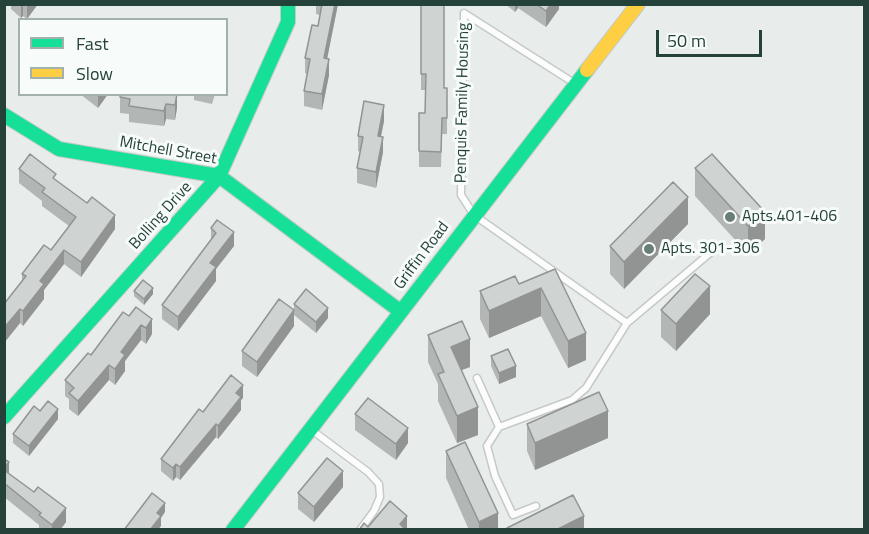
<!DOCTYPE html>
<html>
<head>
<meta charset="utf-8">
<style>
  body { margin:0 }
  #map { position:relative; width:869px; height:534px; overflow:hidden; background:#e8edeb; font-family:"Titillium Web",sans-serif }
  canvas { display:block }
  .frame { position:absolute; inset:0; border:6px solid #24423a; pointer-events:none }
  .legend { position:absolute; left:18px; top:18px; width:210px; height:78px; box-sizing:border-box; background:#f7fbf9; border:2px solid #a3b1ad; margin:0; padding:8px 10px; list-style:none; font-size:18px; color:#24423a }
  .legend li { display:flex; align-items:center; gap:12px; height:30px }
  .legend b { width:30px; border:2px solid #a3b1ad }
  .scale { position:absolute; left:656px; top:30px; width:106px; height:27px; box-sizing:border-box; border:3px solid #24423a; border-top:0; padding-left:8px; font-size:18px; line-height:21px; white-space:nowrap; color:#24423a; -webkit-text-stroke:4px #f7fbf9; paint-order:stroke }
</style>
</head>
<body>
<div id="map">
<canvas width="869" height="534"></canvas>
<div class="frame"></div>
<ul class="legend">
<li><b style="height:8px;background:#16e098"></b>Fast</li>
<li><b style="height:8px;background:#ffcf43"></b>Slow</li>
</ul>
<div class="scale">50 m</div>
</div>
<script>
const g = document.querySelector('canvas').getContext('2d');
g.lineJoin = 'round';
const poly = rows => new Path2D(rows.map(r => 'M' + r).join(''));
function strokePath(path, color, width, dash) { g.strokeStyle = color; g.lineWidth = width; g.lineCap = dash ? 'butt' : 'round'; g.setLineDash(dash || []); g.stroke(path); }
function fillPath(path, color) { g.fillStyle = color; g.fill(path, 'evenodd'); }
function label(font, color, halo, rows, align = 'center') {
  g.font = font + ' "Titillium Web",sans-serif'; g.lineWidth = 6; g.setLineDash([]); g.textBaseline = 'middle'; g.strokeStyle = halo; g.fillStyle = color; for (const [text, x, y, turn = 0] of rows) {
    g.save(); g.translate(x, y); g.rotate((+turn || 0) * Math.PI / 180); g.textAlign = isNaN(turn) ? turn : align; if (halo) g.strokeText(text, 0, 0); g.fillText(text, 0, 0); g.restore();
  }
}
const lane = poly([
  [574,83,464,13,461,195,474,215,627,323],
  [477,378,499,427],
  [313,431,368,472,379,484,380,497,374,511,360,530],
  [536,506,513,515,495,476,487,446,499,427,572,400,586,388,627,323,716,248]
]);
const fast = poly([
  [4,115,59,149,219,176,400,311],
  [4,417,219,176,288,22,288,4],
  [233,530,587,70]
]);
const slow = poly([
  [587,70,638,4]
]);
const wall = poly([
  [11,4,38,4,27,19,23,16,21,18,11,9],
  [316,4,338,4,327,59,329,75,322,110,304,106,304,91,307,74,305,73,305,58,318,26,320,15,316,14],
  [421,4,444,88,447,88,447,134,442,134,441,167,419,167,419,113,425,113,425,90,421,90],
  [505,4,559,4,559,9,546,27,518,8,515,12],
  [80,94,108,94,98,108],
  [177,94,177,108,175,120,166,119,164,126,129,122,129,114,120,113,120,97],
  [194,94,215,94,212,104,194,100],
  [384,121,381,136,383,152,376,188,357,183,357,168,360,152,358,151,358,136],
  [695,168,765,239,748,254,695,196],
  [19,169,56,180,115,229,81,277,64,264,44,290,44,299,23,326,20,323,4,343,4,304,22,281,22,274,51,250,69,226,42,206,42,201,19,183],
  [688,224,624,289,610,274,610,246],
  [211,228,234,246,216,269,216,281,178,331,162,319,162,305,211,240],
  [555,269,586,360,568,368,541,316,489,338,480,319,480,291,519,284],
  [134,291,153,294,144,305,134,296],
  [294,304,328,318,316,333,294,315,294,326,257,377,242,366,242,351,294,310],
  [136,307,152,334,146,344,141,340,125,361,125,371,115,385,109,380,78,416,69,409,69,399,65,396,65,380,129,316],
  [661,310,710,314,676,351,661,337],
  [428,335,470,367,461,370,478,435,457,443,438,401,438,384,428,362],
  [491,356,516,377,499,384,491,366],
  [243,398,241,400,241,410,218,439,216,437,180,480,176,477,173,481,161,471,161,459,203,412],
  [40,411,58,419,29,456,13,443,13,434],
  [355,414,408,443,396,460,355,430],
  [527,424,608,438,535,470,527,451],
  [446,451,498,530,469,530,446,478],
  [4,459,9,473,66,522,60,530,39,530,39,525,4,497],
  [343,487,314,522,298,509,298,493]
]);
const shadedWall = poly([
  [21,4,23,4,23,16,21,18],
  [27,4,38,4,27,19],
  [335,4,338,4,324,74,324,58],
  [515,4,518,4,518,8,515,12],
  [551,4,559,4,559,9,546,27,546,11],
  [329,59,329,75,322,110,322,94],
  [98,94,108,94,98,108],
  [177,94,177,108,175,120,175,105],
  [166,104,166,119,164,126,164,111],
  [384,105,384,121,378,151,378,136],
  [383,137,383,152,376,188,376,172],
  [688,197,688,224,624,289,624,262],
  [765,212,765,239,748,254,748,226],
  [115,215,115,229,81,277,81,262],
  [234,232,234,246,216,269,216,281,178,331,178,317,210,263],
  [64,250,64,264,44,290,44,299,23,326,23,311,40,281],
  [710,286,710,314,676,351,676,324],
  [153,288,153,294,144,305,144,299],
  [541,288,541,316,489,338,489,311],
  [328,308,328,318,316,333,316,322],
  [20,309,20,323,4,343,4,328],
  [294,310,294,326,257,377,257,362],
  [152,319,152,334,146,344,146,328],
  [141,325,141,340,125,361,125,371,115,385,115,369,121,352],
  [586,333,586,360,568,368,568,341],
  [470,339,470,367,451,374,451,347],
  [109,365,109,380,78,416,78,401],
  [516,366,516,377,499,384,499,373],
  [243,385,243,398,241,400,241,410,218,439,218,426,236,393],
  [478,407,478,435,457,443,457,416],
  [58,409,58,419,29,456,29,446],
  [608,411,608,438,535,470,535,443],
  [216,424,216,437,180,480,180,467],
  [408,428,408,443,396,460,396,444],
  [9,462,9,476,4,481,4,467],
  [176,464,176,477,173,481,173,468],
  [343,471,343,487,314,522,314,507],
  [165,503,165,512,161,518,161,526,158,530,150,530,157,513],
  [66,508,66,522,60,530,52,530,52,525],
  [498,513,498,530,479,530,479,522],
  [407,516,407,530,400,524],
  [584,516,584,530,556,530]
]);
const building = poly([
  [322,4,335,4,324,58,329,59,322,94,304,91,310,59,305,58,312,25,318,26,322,4],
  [421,4,444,4,444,88,447,88,447,118,442,118,441,152,419,151,419,113,425,113,426,74,421,74,421,4],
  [536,4,551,4,546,11,536,4],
  [120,94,177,94,175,105,166,104,164,111,129,106,130,99,120,97,120,94],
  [364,101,384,105,378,136,383,137,376,172,357,168,363,137,358,136,364,101],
  [30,154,56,174,53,178,87,203,92,197,115,215,81,262,64,250,40,281,44,284,23,311,20,309,4,328,4,304,26,276,22,274,44,245,51,250,76,217,42,192,45,188,19,169,30,154],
  [712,154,765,212,748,226,695,168,712,154],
  [673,182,688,197,624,262,610,246,673,182],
  [217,220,234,232,210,263,216,267,178,317,162,305,216,233,211,228,217,220],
  [555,269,586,333,568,341,541,288,489,311,480,291,515,276,519,284,555,269],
  [695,274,710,286,676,324,661,310,695,274],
  [143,280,153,288,144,299,134,291,143,280],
  [306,289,328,308,316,322,294,304,306,289],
  [279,299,294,310,257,362,242,351,279,299],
  [136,307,152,319,146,328,141,325,121,352,125,355,115,369,109,365,78,401,69,393,74,388,65,380,88,353,91,355,123,312,129,316,136,307],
  [462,321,470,339,451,347,478,407,457,416,438,374,444,372,428,335,462,321],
  [508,349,516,366,499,373,491,356,508,349],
  [231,375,243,385,236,393,241,397,218,426,216,424,180,467,176,464,173,468,161,459,199,409,203,412,231,375],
  [599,392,608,411,535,443,527,424,599,392],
  [368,398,408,428,396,444,355,414,368,398],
  [48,401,58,409,29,446,13,434,34,406,40,411,48,401],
  [465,442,498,513,479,522,446,451,465,442],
  [327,458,343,471,314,507,298,493,327,458],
  [4,459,9,462,4,467,4,459],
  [4,470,34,492,38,487,66,508,52,525,39,515,41,513,4,483,4,470],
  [152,493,165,503,157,513,161,516,150,530,124,530,152,493],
  [573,495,584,516,556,530,508,530,507,528,573,495],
  [390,501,407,516,400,524,406,530,359,530,364,523,368,527,390,501]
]);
const markers = [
  [730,217,6,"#697e78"],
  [649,249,6,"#697e78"]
];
const streetNames = [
  ["Penquis Family Housing",463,103,-89],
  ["Mitchell Street",168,151,10],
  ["Bolling Drive",161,216,-48],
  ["Griffin Road",422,256,-53]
];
const poiNames = [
  ["Apts.401-406",742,217],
  ["Apts. 301-306",661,249]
];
strokePath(lane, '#c5cac8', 9);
strokePath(fast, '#c3cbc8', 16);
strokePath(slow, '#c3cbc8', 16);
strokePath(lane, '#fcfcfc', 6);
strokePath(fast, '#16e098', 14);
strokePath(slow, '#ffcf43', 14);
fillPath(wall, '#b2b6b5');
fillPath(shadedWall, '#919493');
fillPath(building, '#cfd4d2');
strokePath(building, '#919493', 1.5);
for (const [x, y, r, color] of markers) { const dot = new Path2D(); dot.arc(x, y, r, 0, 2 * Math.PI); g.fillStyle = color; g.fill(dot); strokePath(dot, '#f7fbf9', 2); }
label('16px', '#24423a', '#f7fbf9', streetNames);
label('16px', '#24423a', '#f7fbf9', poiNames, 'left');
</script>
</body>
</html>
